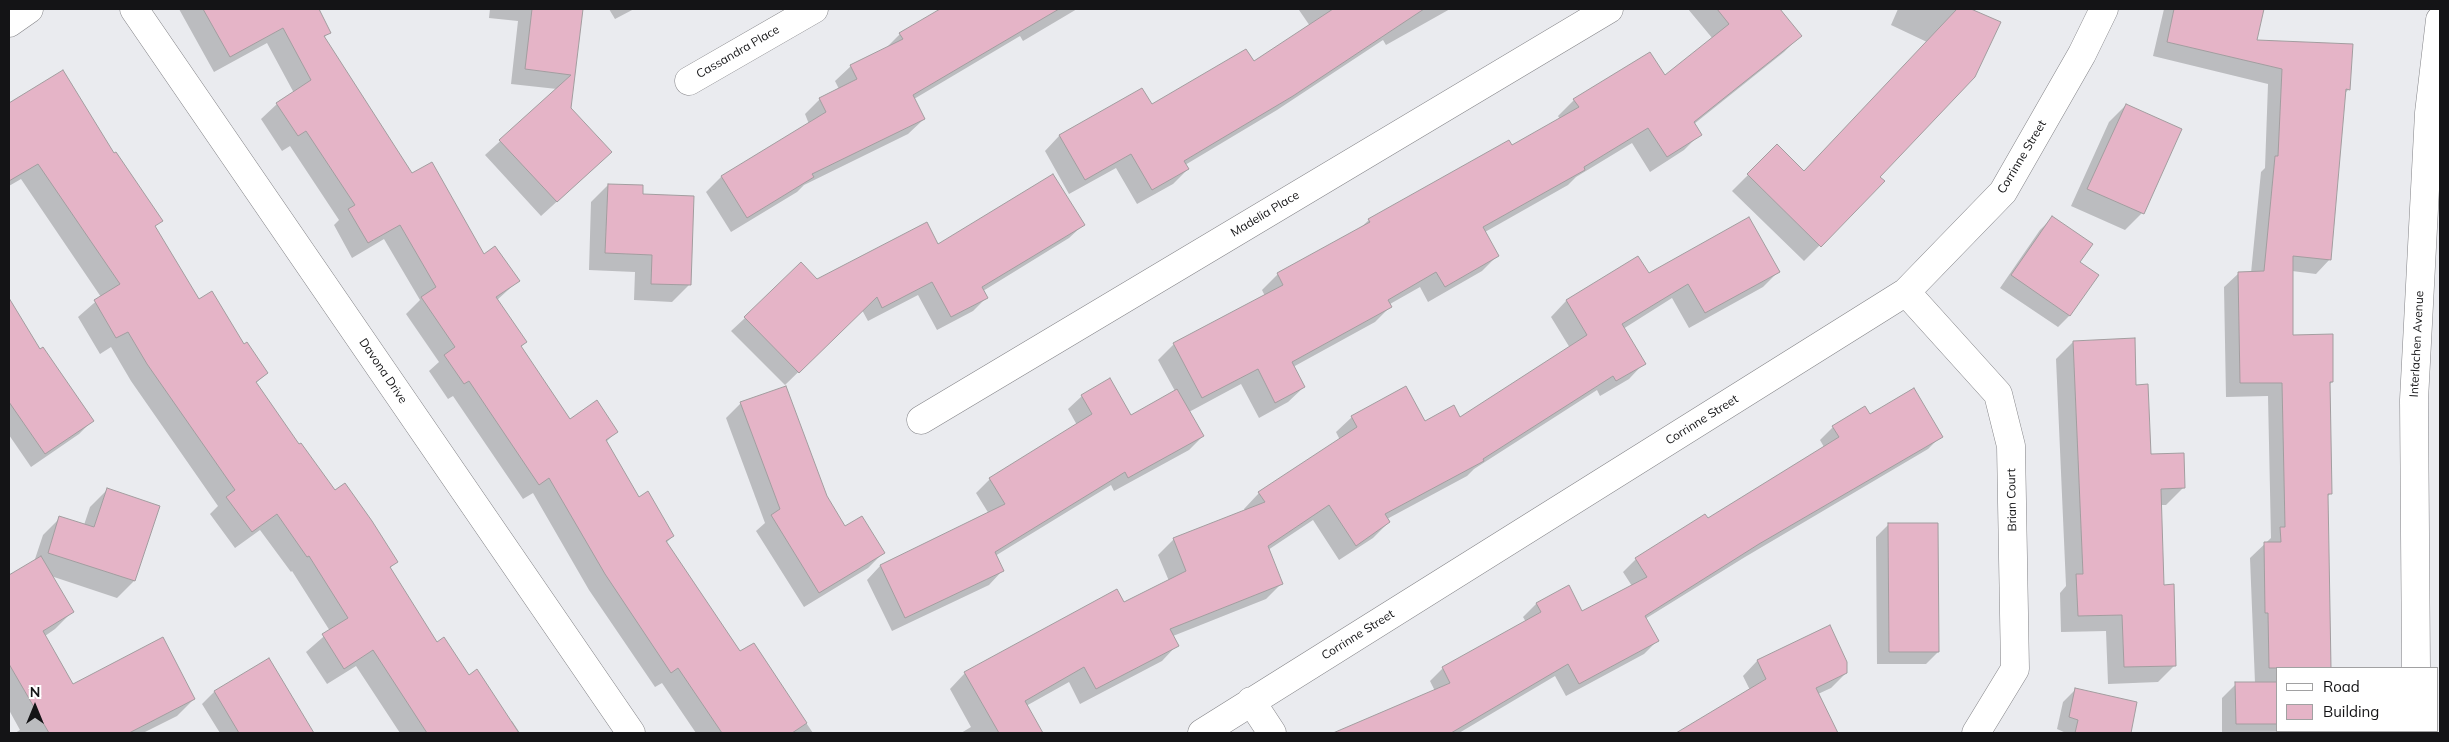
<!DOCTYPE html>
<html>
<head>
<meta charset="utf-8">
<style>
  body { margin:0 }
  #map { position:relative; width:2449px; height:742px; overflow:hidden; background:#eaebef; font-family:Mulish,sans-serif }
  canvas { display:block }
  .frame { position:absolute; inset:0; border:10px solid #141416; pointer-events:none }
  .legend { position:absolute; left:2276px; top:667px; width:162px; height:65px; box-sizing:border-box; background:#fff; border:1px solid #a1a1a2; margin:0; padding:6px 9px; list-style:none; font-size:15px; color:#141416 }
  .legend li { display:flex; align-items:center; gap:10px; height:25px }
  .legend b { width:25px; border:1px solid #a1a1a2 }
  .north { position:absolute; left:10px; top:682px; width:50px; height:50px; -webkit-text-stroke:4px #fff; paint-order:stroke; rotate:0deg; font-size:14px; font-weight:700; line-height:20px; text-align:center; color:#141416 }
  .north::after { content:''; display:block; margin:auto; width:18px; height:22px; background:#141416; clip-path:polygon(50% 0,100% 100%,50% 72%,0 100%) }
</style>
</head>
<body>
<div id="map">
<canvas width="2449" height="742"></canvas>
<div class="frame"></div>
<ul class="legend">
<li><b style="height:6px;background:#fff"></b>Road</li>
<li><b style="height:14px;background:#e5b4c7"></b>Building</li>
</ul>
<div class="north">N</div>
</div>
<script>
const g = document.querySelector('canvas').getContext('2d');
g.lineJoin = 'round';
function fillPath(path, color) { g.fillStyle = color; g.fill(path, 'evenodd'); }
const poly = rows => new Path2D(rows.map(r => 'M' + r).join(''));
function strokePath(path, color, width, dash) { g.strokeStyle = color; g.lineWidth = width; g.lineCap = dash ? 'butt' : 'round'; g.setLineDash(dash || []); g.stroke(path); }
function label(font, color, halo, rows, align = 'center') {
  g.font = font + ' Mulish,sans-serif'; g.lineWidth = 5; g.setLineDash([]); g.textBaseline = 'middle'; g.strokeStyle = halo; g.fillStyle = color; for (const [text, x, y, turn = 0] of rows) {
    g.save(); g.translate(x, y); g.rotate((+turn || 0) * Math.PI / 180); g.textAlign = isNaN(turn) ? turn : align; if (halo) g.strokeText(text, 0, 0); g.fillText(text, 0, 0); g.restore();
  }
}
const shadow = poly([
  [179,9,316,9,329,32,324,38,412,175,484,256,518,281,497,300,526,342,521,347,570,421,616,432,606,442,638,498,673,536,666,543,740,653,753,644,813,733,696,733,662,683,655,687,589,590,533,493,523,499,453,396,448,399,429,371,439,362,406,314,420,300,384,239,352,258,334,225,339,220,290,146,282,151,261,119,277,104,294,93,267,43,214,72],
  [490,9,582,9,570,108,596,166,541,216,485,155,557,89,511,84,518,21,489,18],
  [609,9,634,9,615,19],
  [942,9,1077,9,1023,41,1020,36,914,99,924,119,908,134,804,185,797,192,731,232,706,192,721,177,809,124,805,114,820,99,839,89,835,81,851,66,886,48,900,34],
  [1301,9,1450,9,1386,45,1383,40,1277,110,1185,165,1188,169,1173,184,1137,204,1116,168,1069,194,1045,151,1059,136,1142,89,1151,106,1254,63,1310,26,1299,10],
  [1688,9,1778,9,1800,36,1784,52,1694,124,1700,134,1684,150,1650,172,1632,143,1576,177,1568,185,1485,232,1498,255,1482,271,1428,302,1420,287,1390,304,1391,306,1375,322,1293,367,1304,387,1288,402,1259,418,1241,384,1189,412,1203,436,1189,450,1114,491,1111,485,995,556,1002,571,989,585,892,631,867,580,880,566,989,514,976,493,990,479,1077,425,1068,409,1082,396,1131,416,1175,391,1158,360,1174,344,1265,296,1262,290,1278,274,1358,230,1369,220,1508,142,1512,147,1560,119,1558,116,1574,100,1664,77,1713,39],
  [1898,9,1974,9,1878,177,1883,182,1804,261,1732,191,1777,146,1803,172,1927,42,1891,25],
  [2164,9,2263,9,2255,41,2349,89,2344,94,2330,259,2316,274,2292,271,2292,336,2332,382,2329,385,2331,493,2327,497,2331,668,2278,668,2278,731,2332,731,2332,733,2222,733,2222,698,2236,684,2255,683,2250,558,2271,538,2268,396,2226,397,2224,287,2239,273,2251,273,2261,172,2265,168,2268,84,2153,56],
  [63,72,114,155,161,220,154,227,199,301,267,373,255,384,299,446,335,492,396,562,390,568,436,643,511,723,512,721,520,733,400,733,356,666,327,684,306,652,330,631,292,571,291,572,260,530,235,548,210,514,218,506,131,381,111,347,100,354,78,317,101,297,21,179,9,186,9,104],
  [2126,105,2181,130,2142,213,2125,230,2071,206,2109,122],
  [608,185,642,195,689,285,672,302,634,300,635,272,589,270,591,202],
  [2052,218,2079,262,2070,315,2058,327,2000,288,2040,230],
  [1083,225,1069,238,983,291,986,298,973,311,937,330,918,295,868,321,862,310,785,385,731,331,745,318,817,281,938,245],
  [1638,257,1648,274,1779,271,1763,287,1689,328,1672,298,1623,329,1644,363,1629,379,1600,396,1597,390,1474,469,1467,476,1387,519,1389,522,1373,538,1339,560,1313,520,1268,550,1281,584,1266,599,1173,636,1177,645,1162,661,1080,704,1069,682,1026,706,1041,733,961,733,971,727,950,689,965,673,1123,604,1169,581,1158,555,1174,539,1245,511,1244,509,1259,493,1340,440,1336,432,1352,417,1424,423,1460,419,1570,348,1551,317,1566,301],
  [9,301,40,351,93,420,79,434,31,467,9,435],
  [2073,342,2135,386,2149,456,2183,488,2166,505,2160,505,2163,586,2175,665,2158,682,2108,684,2106,631,2061,632,2060,593,2066,586,2056,359],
  [741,403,825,496,845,527,883,553,868,568,804,607,756,531,765,523,726,418],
  [1869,416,1941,436,1928,449,1745,557,1645,619,1657,641,1644,654,1566,696,1555,676,1459,733,1348,733,1357,724,1435,691,1430,681,1443,668,1526,622,1523,617,1536,604,1568,587,1582,613,1632,586,1623,572,1636,559,1707,519,1824,447,1820,440,1833,427],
  [107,490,134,581,117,598,51,576,72,612,55,629,45,636,73,686,194,699,177,716,143,733,15,733,20,730,9,710,9,577,34,562,43,535,60,518,84,525,90,507],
  [1888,525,1938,652,1926,664,1877,664,1876,537],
  [1829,626,1846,673,1831,688,1818,694,1837,733,1679,733,1750,690,1743,676,1757,661],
  [268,660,312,733,220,733,202,704,214,692],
  [2075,690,2136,703,2129,733,2066,733,2057,729,2063,702]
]);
const building = poly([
  [203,9,319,9,331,33,324,36,412,173,432,162,484,254,495,246,520,281,496,297,527,342,521,346,570,419,597,400,618,432,606,440,639,497,648,491,674,536,666,541,740,651,754,643,807,723,792,733,722,733,678,668,671,673,605,574,549,478,539,485,469,381,464,384,444,355,455,347,421,297,436,287,400,225,368,243,348,209,355,205,306,131,298,136,276,103,311,80,283,28,230,57,203,9],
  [532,9,583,9,571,108,612,152,557,202,499,140,571,75,525,69,532,9],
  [940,9,1059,9,913,95,925,119,812,174,814,177,747,218,721,176,826,112,819,98,857,79,850,65,903,39,899,33,940,9],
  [1333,9,1424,9,1293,96,1184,161,1189,169,1152,190,1131,154,1085,180,1059,135,1142,88,1152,104,1246,49,1254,61,1333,9],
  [1717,9,1780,9,1802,36,1694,122,1702,135,1667,157,1648,128,1584,167,1585,170,1483,227,1499,256,1445,287,1436,272,1388,300,1392,307,1292,362,1305,387,1275,403,1258,369,1202,398,1173,343,1283,285,1277,273,1370,222,1368,219,1509,140,1512,145,1579,107,1573,99,1650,52,1665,75,1729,24,1717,9],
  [1957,9,1971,9,2001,22,1975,77,1880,177,1885,181,1821,247,1747,174,1777,144,1804,171,1957,9],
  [2174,9,2264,9,2257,40,2353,44,2350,90,2346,89,2331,260,2293,256,2293,335,2333,334,2333,382,2330,382,2332,494,2328,494,2331,668,2269,668,2268,613,2265,613,2264,542,2281,542,2280,527,2285,527,2282,383,2240,383,2238,272,2264,271,2275,156,2278,156,2282,69,2167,42,2174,9],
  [63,70,114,153,116,152,163,221,155,226,199,299,212,291,244,344,247,342,268,373,256,382,299,444,301,443,335,490,345,483,372,521,398,562,390,567,437,642,444,637,469,675,477,669,519,733,427,733,373,650,344,669,322,634,348,618,309,556,307,557,277,514,252,532,226,497,235,490,147,364,128,332,116,338,94,300,120,284,38,164,9,181,9,103,63,70],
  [2126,104,2182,129,2144,214,2087,189,2126,104],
  [1053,174,1085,225,982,287,988,298,951,317,932,282,882,308,877,297,799,373,744,317,801,262,817,279,927,222,938,244,1053,174],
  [608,184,643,185,643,194,694,196,691,285,651,284,652,255,605,253,608,184],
  [2052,216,2093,244,2080,262,2099,275,2070,316,2011,275,2052,216],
  [1749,217,1780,272,1705,313,1688,284,1622,324,1646,364,1616,381,1613,376,1483,459,1484,461,1385,514,1390,522,1356,546,1329,505,1268,546,1283,584,1170,629,1179,646,1096,689,1084,667,1025,701,1043,733,999,733,964,672,1117,589,1124,602,1186,571,1173,538,1265,502,1258,492,1357,427,1351,416,1406,386,1425,421,1454,405,1460,417,1587,335,1566,300,1638,256,1649,273,1749,217],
  [9,298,40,349,43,347,94,421,45,454,9,402,9,298],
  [2135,338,2136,385,2148,384,2151,454,2184,453,2185,488,2161,489,2164,585,2174,584,2176,666,2124,667,2122,615,2078,616,2076,574,2083,574,2073,341,2135,338],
  [1110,378,1131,415,1177,389,1204,436,1128,478,1125,472,995,552,1004,571,905,618,880,565,1005,504,989,478,1092,414,1081,395,1110,378],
  [786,386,827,496,845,526,862,516,885,553,819,593,771,515,780,509,740,402,786,386],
  [1914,388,1943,437,1759,544,1645,616,1659,641,1579,684,1568,664,1451,733,1333,733,1450,683,1442,667,1541,612,1536,603,1569,585,1582,611,1647,577,1635,558,1705,514,1708,518,1839,437,1832,426,1865,406,1870,414,1914,388],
  [107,488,160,506,135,581,48,553,59,516,94,527,107,488],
  [1888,523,1938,523,1939,652,1889,652,1888,523],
  [41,556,74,612,43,631,73,684,163,637,195,699,129,733,49,733,9,664,9,575,41,556],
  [1830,625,1847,662,1847,673,1816,688,1838,733,1676,733,1766,679,1757,660,1830,625],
  [269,658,314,733,239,733,214,691,269,658],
  [2235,682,2278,682,2278,724,2236,724,2235,682],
  [2075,688,2137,702,2131,733,2075,733,2078,720,2069,717,2075,688]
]);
const street = poly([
  [9,23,29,9],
  [689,81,814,9],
  [1906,292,1998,394,2011,446,2015,669,1976,733],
  [921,420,1609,9],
  [2416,668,2414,400,2429,113,2440,20],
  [1251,701,1272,733],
  [2417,731,2417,733],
  [1202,733,1906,292,2003,192,2082,54,2104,9]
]);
const secondary = poly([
  [134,9,631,733]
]);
const streetNames = [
  ["Cassandra Place",738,52,-30],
  ["Corrinne Street",2022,157,-59],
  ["Madelia Place",1265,214,-31],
  ["Interlachen Avenue",2417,344,-87],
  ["Davona Drive",383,371,56],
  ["Corrinne Street",1702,420,-32],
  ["Brian Court",2012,500,-91],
  ["Corrinne Street",1358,635,-32]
];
fillPath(shadow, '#0003');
fillPath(building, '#e5b4c7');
strokePath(building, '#a29d9f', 1);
strokePath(street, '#828286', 29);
strokePath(secondary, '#828286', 29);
strokePath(street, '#fff', 28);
strokePath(secondary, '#fff', 28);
label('12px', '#141416', '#fff', streetNames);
</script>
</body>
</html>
